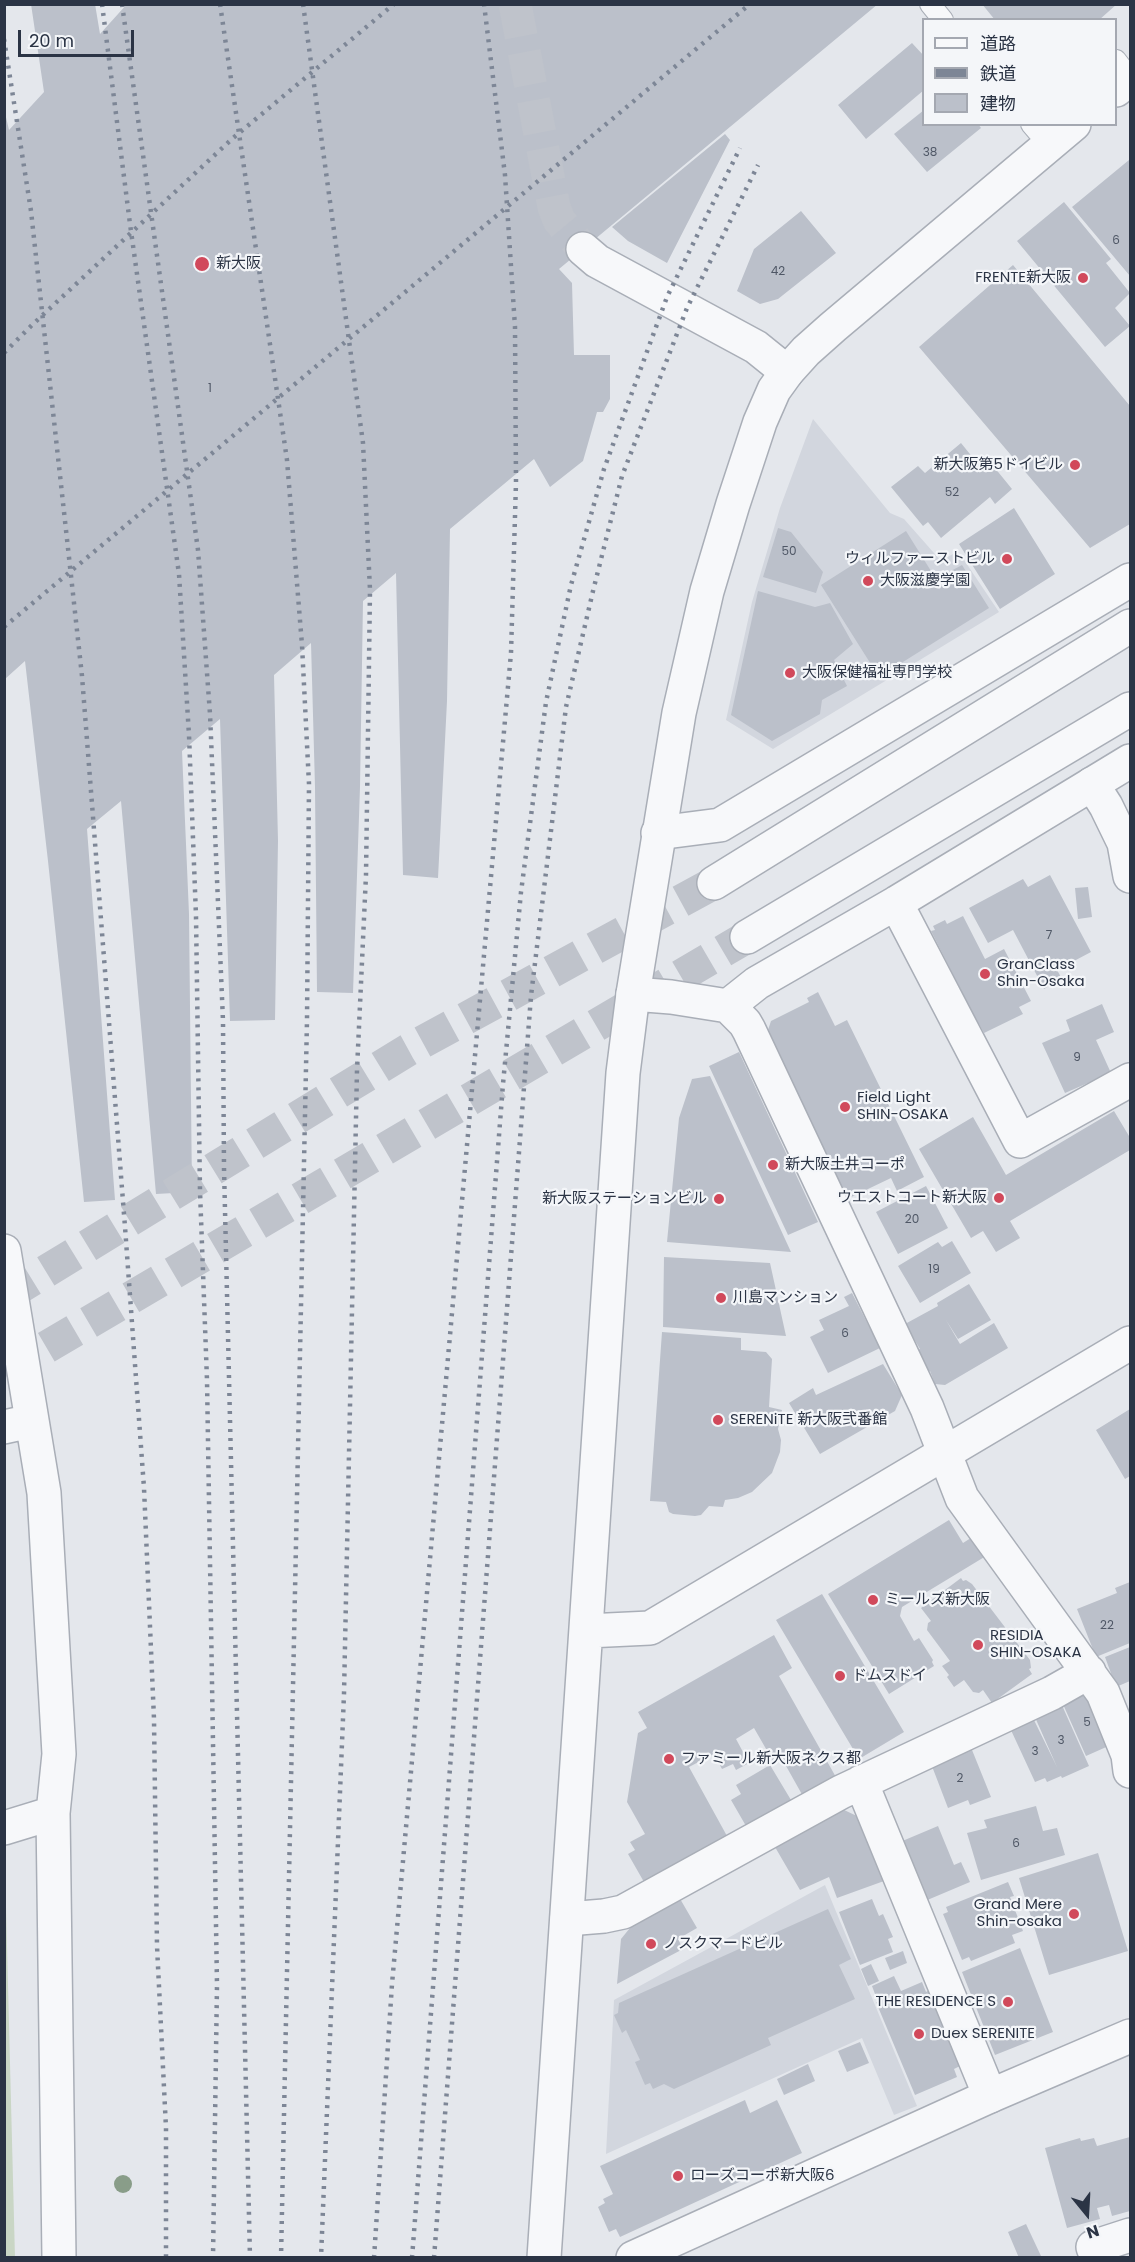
<!DOCTYPE html>
<html>
<head>
<meta charset="utf-8">
<style>
  body { margin:0 }
  #map { position:relative; width:1135px; height:2262px; overflow:hidden; background:#e4e7ec; font-family:Poppins,"Noto Sans JP",sans-serif }
  canvas { display:block }
  .frame { position:absolute; inset:0; border:6px solid #2b3445; pointer-events:none }
  .legend { position:absolute; left:922px; top:18px; width:195px; height:108px; box-sizing:border-box; background:#f4f6f9; border:2px solid #a4a8b1; margin:0; padding:8px 10px; list-style:none; font-size:18px; color:#2b3445 }
  .legend li { display:flex; align-items:center; gap:12px; height:30px }
  .legend b { width:30px; border:2px solid #a4a8b1 }
  .north { position:absolute; left:1057px; top:2184px; width:60px; height:60px; -webkit-text-stroke:4px #f4f6f9; paint-order:stroke; rotate:162deg; font-size:16px; font-weight:700; line-height:24px; text-align:center; color:#2b3445 }
  .north::after { content:''; display:block; margin:auto; width:21px; height:27px; background:#2b3445; clip-path:polygon(50% 0,100% 100%,50% 72%,0 100%) }
  .scale { position:absolute; left:18px; top:30px; width:116px; height:27px; box-sizing:border-box; border:3px solid #2b3445; border-top:0; padding-left:8px; font-size:18px; line-height:21px; white-space:nowrap; color:#2b3445; -webkit-text-stroke:4px #f4f6f9; paint-order:stroke }
</style>
</head>
<body>
<div id="map">
<canvas width="1135" height="2262"></canvas>
<div class="frame"></div>
<ul class="legend">
<li><b style="height:8px;background:#f7f8fa"></b>道路</li>
<li><b style="height:8px;background:#7d8696"></b>鉄道</li>
<li><b style="height:16px;background:#bbc0ca"></b>建物</li>
</ul>
<div class="north">N</div>
<div class="scale">20 m</div>
</div>
<script>
const g = document.querySelector('canvas').getContext('2d');
g.lineJoin = 'round';
function fillPath(path, color) { g.fillStyle = color; g.fill(path, 'evenodd'); }
const poly = rows => new Path2D(rows.map(r => 'M' + r).join(''));
function strokePath(path, color, width, dash) { g.strokeStyle = color; g.lineWidth = width; g.lineCap = dash ? 'butt' : 'round'; g.setLineDash(dash || []); g.stroke(path); }
function label(font, color, halo, rows, align = 'center') {
  g.font = font + ' Poppins,"Noto Sans JP",sans-serif'; g.lineWidth = 4.5; g.setLineDash([]); g.textBaseline = 'middle'; g.strokeStyle = halo; g.fillStyle = color; for (const [text, x, y, turn = 0] of rows) {
    g.save(); g.translate(x, y); g.rotate((+turn || 0) * Math.PI / 180); g.textAlign = isNaN(turn) ? turn : align; if (halo) g.strokeText(text, 0, 0); g.fillText(text, 0, 0); g.restore();
  }
}
const built = poly([
  [813,419,890,513,904,519,941,561,958,551,999,612,773,749,726,720,752,602,780,508],
  [825,1885,917,2106,894,2115,862,2038,606,2154,614,2000]
]);
const green = poly([
  [5,1868,15,2258,4,2257]
]);
const building = poly([
  [31,4,95,4,100,34,127,4,878,4,559,269,572,283,574,355,610,355,610,399,603,412,597,412,583,461,550,487,534,459,450,529,447,701,438,878,403,875,396,573,363,601,360,787,353,993,317,992,315,787,311,643,274,675,278,841,275,1020,230,1021,220,719,182,751,189,914,192,1192,156,1194,121,801,87,829,115,1200,84,1202,48,861,25,661,5,679,5,113,9,130,44,92],
  [982,4,1117,4,1099,20,995,20],
  [912,43,924,56,924,90,866,139,838,105],
  [924,110,924,124,978,124,981,128,927,172,894,134],
  [725,134,730,140,667,263,628,241,612,227],
  [1129,160,1130,161,1130,276,1072,207],
  [1064,202,1111,259,1106,263,1130,293,1115,308,1130,326,1105,347,1017,241],
  [801,211,836,253,778,299,760,304,737,291,754,249],
  [1013,265,1130,406,1130,524,1090,548,919,347],
  [961,443,982,469,990,462,1012,489,995,504,990,497,941,538,928,522,923,526,891,487,918,466,925,473],
  [1014,508,1055,574,1000,609,959,544],
  [778,528,791,532,823,572,816,593,763,577],
  [906,531,936,579,962,565,989,608,879,677,821,585],
  [758,591,815,607,830,603,853,644,834,660,847,686,822,700,820,714,772,741,731,715],
  [1050,875,1091,952,1057,970,1062,979,1044,989,1013,930,988,943,969,908,1023,879,1028,887],
  [1088,887,1092,917,1078,919,1075,888],
  [963,916,985,959,1004,949,1031,1001,1019,1007,1023,1014,984,1033,979,1024,974,1027,963,1005,967,1002,931,931,935,930,933,926,945,920,947,924],
  [818,992,835,1026,847,1020,924,1177,897,1191,891,1178,845,1200,766,1036,771,1021,809,1002,807,998],
  [1102,1004,1114,1032,1096,1040,1111,1073,1065,1093,1042,1043,1070,1031,1066,1020],
  [739,1052,818,1222,788,1235,709,1066],
  [710,1076,791,1252,667,1242,679,1118,692,1079],
  [1114,1111,1129,1136,1130,1150,1010,1221,1020,1238,996,1252,983,1231,971,1238,919,1149,973,1117,1006,1175],
  [926,1186,948,1228,898,1254,876,1212],
  [952,1241,971,1273,920,1303,898,1266,938,1242,942,1247],
  [664,1257,770,1263,786,1336,663,1327],
  [969,1284,991,1320,958,1339,946,1320,960,1344,994,1323,1008,1348,945,1385,935,1384,930,1371,924,1374,915,1351,920,1349,905,1324,938,1306,937,1303],
  [852,1293,880,1348,828,1373,810,1337,824,1330,819,1320,849,1306,844,1297],
  [662,1332,741,1338,741,1350,766,1352,772,1359,769,1407,782,1410,778,1429,781,1440,780,1452,772,1473,752,1492,738,1498,725,1500,723,1507,709,1506,701,1515,695,1516,673,1514,669,1512,666,1502,650,1501],
  [883,1364,902,1395,895,1411,820,1454,789,1403,813,1388,816,1395],
  [1130,1409,1130,1476,1125,1479,1096,1430],
  [949,1520,963,1543,974,1536,986,1556,902,1607,900,1616,914,1641,919,1638,933,1660,932,1662,934,1666,889,1694,828,1594],
  [961,1578,963,1581,966,1580,972,1584,1030,1660,1031,1668,1029,1669,1032,1674,992,1703,983,1690,979,1693,973,1692,964,1680,954,1687,947,1677,949,1675,942,1666,950,1661,927,1630,928,1623,931,1621,921,1608],
  [1130,1582,1130,1643,1096,1657,1077,1609,1117,1593,1115,1588],
  [822,1594,904,1732,859,1759,776,1620],
  [774,1635,792,1668,779,1676,837,1779,804,1798,781,1757,773,1761,754,1728,736,1739,749,1763,736,1770,733,1764,722,1769,714,1754,689,1767,727,1836,644,1882,628,1854,635,1850,630,1842,645,1834,627,1802,638,1733,647,1728,638,1712],
  [1130,1647,1130,1681,1116,1687,1105,1657],
  [1079,1694,1092,1700,1113,1744,1086,1756,1062,1702],
  [1061,1703,1089,1766,1062,1778,1061,1776,1047,1782,1045,1778,1035,1782,1010,1728,1033,1718,1057,1767,1034,1715],
  [970,1745,991,1797,970,1805,968,1800,948,1808,930,1761],
  [770,1765,791,1800,746,1826,731,1800,741,1794,736,1785],
  [1036,1806,1043,1831,1057,1828,1065,1855,981,1880,967,1833,987,1828,984,1820],
  [842,1809,859,1817,884,1881,837,1898,829,1877,800,1890,775,1847],
  [938,1826,954,1865,961,1862,970,1882,925,1901,900,1842],
  [1098,1853,1128,1951,1049,1975,1019,1878],
  [1008,1882,1014,1896,1010,1897,1023,1931,1012,1935,1015,1943,971,1961,969,1957,962,1960,943,1914,948,1912,946,1907],
  [679,1897,697,1928,678,1939,683,1949,617,1984,621,1939,634,1923],
  [872,1899,879,1916,883,1914,893,1937,888,1939,893,1952,860,1965,839,1912],
  [828,1909,851,1959,839,1965,855,1999,768,2038,771,2045,674,2089,664,2084,653,2089,650,2083,645,2085,635,2062,640,2060,626,2030,622,2033,614,2015,618,2013,619,2003],
  [1020,1948,1053,2032,995,2055,962,1972],
  [903,1951,907,1963,890,1970,885,1958],
  [871,1964,879,1981,868,1986,861,1969],
  [894,1976,901,1991,922,1982,926,1992,931,1989,962,2065,954,2069,957,2077,915,2095,876,2002,878,2002,872,1986],
  [860,2042,869,2063,847,2072,838,2051],
  [808,2064,815,2081,784,2095,777,2079],
  [745,2100,750,2113,777,2100,802,2153,620,2237,616,2229,609,2232,598,2207,605,2203,603,2199,613,2194,600,2166],
  [1130,2137,1130,2211,1112,2216,1109,2205,1097,2208,1100,2219,1067,2228,1045,2148,1080,2138,1081,2141,1094,2138,1097,2146],
  [1026,2224,1041,2256,1036,2258,1019,2258,1008,2232]
]);
const minorTunnel = poly([
  [515,4,554,207,559,220,583,249]
]);
const tertiaryTunnel = poly([
  [4,1297,408,1050,714,883],
  [4,1372,747,937]
]);
const service = poly([
  [930,4,943,20],
  [1116,60,1130,78],
  [1031,124,1049,145]
]);
const minor = poly([
  [583,249,597,261,756,347,787,372],
  [658,833,720,825,1130,580],
  [896,903,1020,1141,1130,1080],
  [633,994,671,997,728,1006,757,983,896,903,1130,761],
  [728,1006,745,1023,749,1030,927,1408,962,1498,1103,1693,1128,1755,1130,1771],
  [4,1251,44,1493,59,1754,53,1813,59,2258],
  [4,1427,31,1421],
  [861,1782,990,2096],
  [4,1828,53,1813],
  [567,1919,604,1916,623,1912,841,1792,1052,1693,1089,1672],
  [1097,2258,1093,2247,1130,2235]
]);
const tertiary = poly([
  [1116,90,1130,78],
  [1092,784,1106,806,1124,843,1130,876],
  [714,883,1130,626],
  [747,937,1130,709],
  [587,1631,650,1628,1130,1343],
  [544,2258,623,1073,633,994,679,713,707,591,733,504,760,422,774,390,787,372,806,351,833,327,1074,124],
  [633,2258,990,2096,1130,2036]
]);
const rail = poly([
  [102,4,130,224,179,574,189,735,196,916,200,1191,207,1380,217,1985,213,2258],
  [122,4,198,550,210,714,223,1021,224,1168,250,2258],
  [220,4,287,460,302,645,309,784,307,1020,281,2258],
  [303,4,363,443,370,590,366,875,357,1070,344,1694,321,2258],
  [4,39,31,211,82,676,125,1227,144,1488,154,1719,157,1946,166,2128,166,2258],
  [4,353,32,325,233,138,394,4],
  [4,627,750,4],
  [374,2258,392,1984,511,653,516,482,515,327,505,175,484,4],
  [412,2258,503,1084,521,892,546,702,571,585,604,469,667,297,740,148],
  [434,2258,531,996,566,707,593,591,622,476,687,308,758,165]
]);
const trees = [
  [123,2184]
];
const markers = [
  [202,264,8,"#d1495b"],
  [1083,278,6,"#d1495b"],
  [1075,465,6,"#d1495b"],
  [1007,559,6,"#d1495b"],
  [868,581,6,"#d1495b"],
  [790,673,6,"#d1495b"],
  [985,974,6,"#d1495b"],
  [845,1107,6,"#d1495b"],
  [773,1165,6,"#d1495b"],
  [999,1198,6,"#d1495b"],
  [719,1199,6,"#d1495b"],
  [721,1298,6,"#d1495b"],
  [718,1420,6,"#d1495b"],
  [873,1600,6,"#d1495b"],
  [978,1645,6,"#d1495b"],
  [840,1676,6,"#d1495b"],
  [669,1759,6,"#d1495b"],
  [1074,1914,6,"#d1495b"],
  [651,1944,6,"#d1495b"],
  [1008,2002,6,"#d1495b"],
  [919,2034,6,"#d1495b"],
  [678,2176,6,"#d1495b"]
];
const numberNames = [
  ["38",930,153],
  ["6",1116,241],
  ["42",778,272],
  ["1",210,389],
  ["52",952,493],
  ["50",789,552],
  ["7",1049,936],
  ["9",1077,1058],
  ["20",912,1220],
  ["19",934,1270],
  ["6",845,1334],
  ["22",1107,1626],
  ["5",1087,1723],
  ["3",1061,1741],
  ["3",1035,1752],
  ["2",960,1779],
  ["6",1016,1844]
];
const poiNames = [
  ["新大阪",216,264],
  ["FRENTE新大阪",1071,278,"right"],
  ["新大阪第5ドイビル",1063,465,"right"],
  ["ウィルファーストビル",995,559,"right"],
  ["大阪滋慶学園",880,581],
  ["大阪保健福祉専門学校",802,673],
  ["GranClass",997,965],
  ["Shin-Osaka",997,982],
  ["Field Light",857,1098],
  ["SHIN-OSAKA",857,1115],
  ["新大阪土井コーポ",785,1165],
  ["ウエストコート新大阪",987,1198,"right"],
  ["新大阪ステーションビル",707,1199,"right"],
  ["川島マンション",733,1298],
  ["SERENiTE 新大阪弐番館",730,1420],
  ["ミールズ新大阪",885,1600],
  ["RESIDIA",990,1636],
  ["SHIN-OSAKA",990,1653],
  ["ドムスドイ",852,1676],
  ["ファミール新大阪ネクス都",681,1759],
  ["Grand Mere",1062,1905,"right"],
  ["Shin-osaka",1062,1922,"right"],
  ["ノスクマードビル",663,1944],
  ["THE RESIDENCE S",996,2002,"right"],
  ["Duex SERENITE",931,2034],
  ["ローズコーポ新大阪6",690,2176]
];
fillPath(built, '#d2d6de');
fillPath(green, '#c9d6c5');
fillPath(building, '#bbc0ca');
strokePath(minorTunnel, '#bfc3cb', 33, [33, 16]);
strokePath(tertiaryTunnel, '#bfc3cb', 33, [33, 16]);
strokePath(service, '#a9aeb7', 22);
strokePath(minor, '#a9aeb7', 36);
strokePath(tertiary, '#a9aeb7', 36);
strokePath(service, '#f7f8fa', 20);
strokePath(minor, '#f7f8fa', 33);
strokePath(tertiary, '#f7f8fa', 33);
strokePath(rail, '#7d8696', 4.5, [3, 6]);
g.fillStyle = '#899d89';
for (const [x, y] of trees) { g.beginPath(); g.arc(x, y, 9, 0, 2 * Math.PI); g.fill(); }
for (const [x, y, r, color] of markers) { const dot = new Path2D(); dot.arc(x, y, r, 0, 2 * Math.PI); g.fillStyle = color; g.fill(dot); strokePath(dot, '#f4f6f9', 2); }
label('12px', '#4f5766', null, numberNames);
label('15px', '#2b3445', '#f4f6f9', poiNames, 'left');
</script>
</body>
</html>
